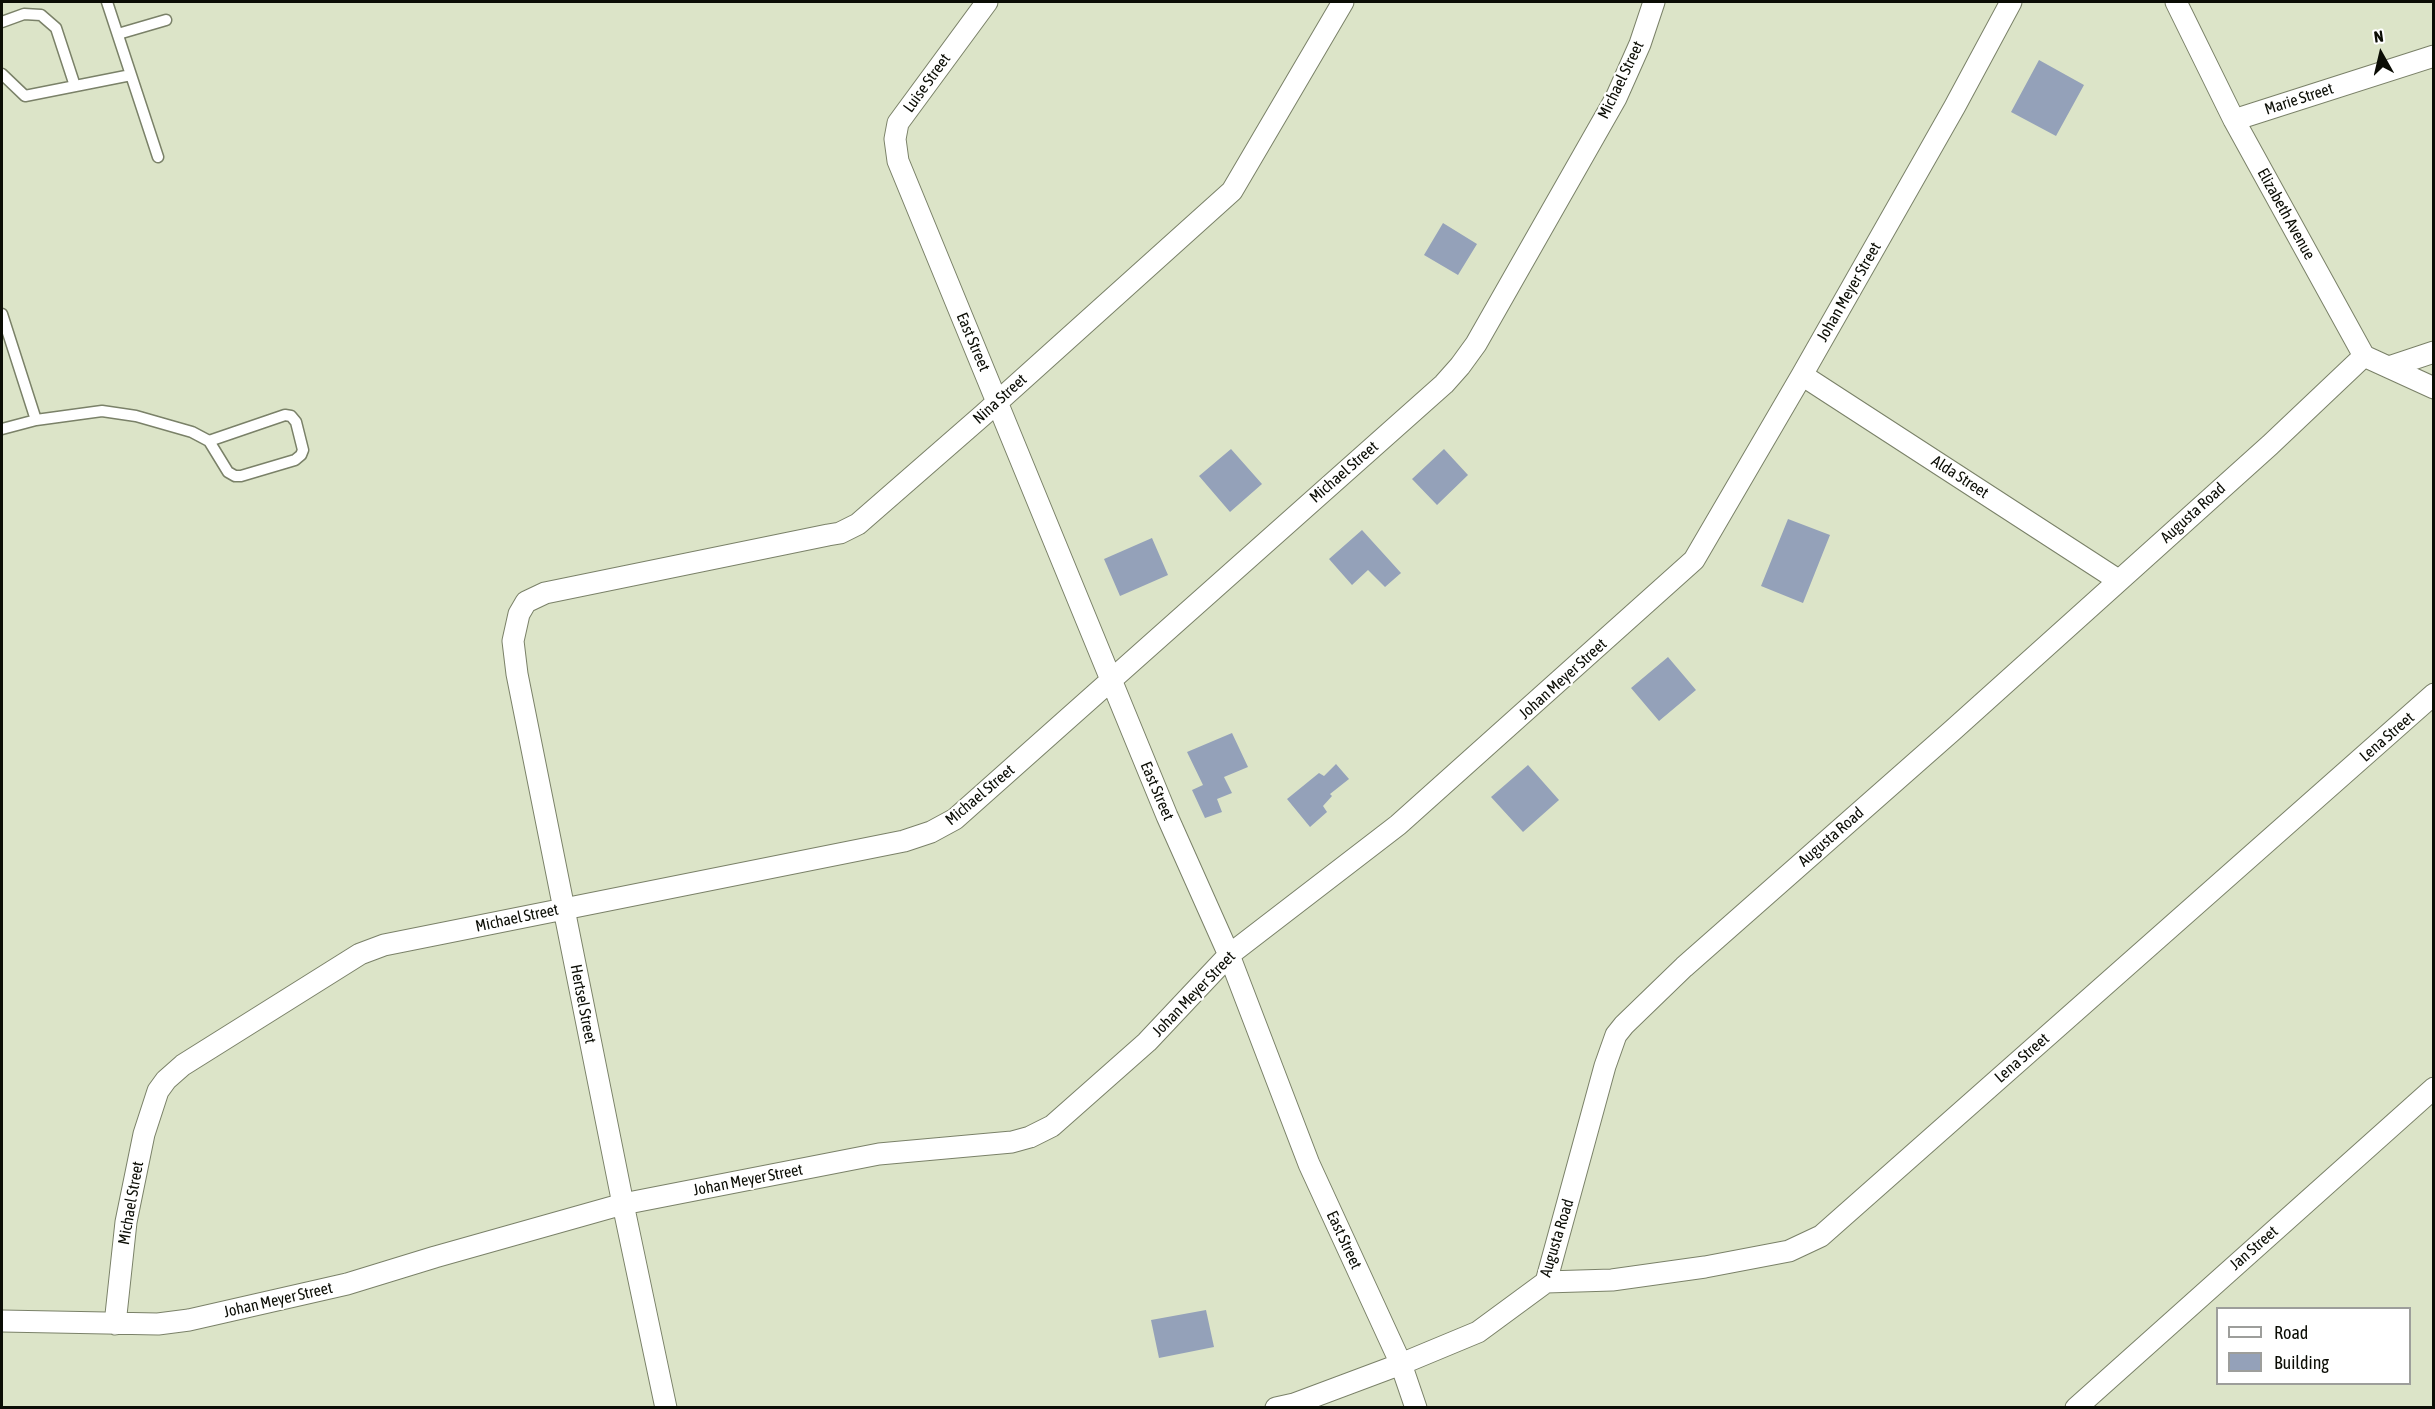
<!DOCTYPE html>
<html>
<head>
<meta charset="utf-8">
<style>
  body { margin:0 }
  #map { position:relative; width:2435px; height:1409px; overflow:hidden; background:#dce4c8; font-family:"Asap Condensed",sans-serif }
  canvas { display:block }
  .frame { position:absolute; inset:0; border:3px solid #0b0d05; pointer-events:none }
  .legend { position:absolute; left:2216px; top:1307px; width:195px; height:78px; box-sizing:border-box; background:#fff; border:2px solid #9d9e9b; margin:0; padding:8px 10px; list-style:none; font-size:18px; color:#0b0d05 }
  .legend li { display:flex; align-items:center; gap:12px; height:30px }
  .legend b { width:30px; border:2px solid #9d9e9b }
  .north { position:absolute; left:2351px; top:24px; width:60px; height:60px; -webkit-text-stroke:4px #fff; paint-order:stroke; rotate:352deg; font-size:16px; font-weight:700; line-height:24px; text-align:center; color:#0b0d05 }
  .north::after { content:''; display:block; margin:auto; width:21px; height:27px; background:#0b0d05; clip-path:polygon(50% 0,100% 100%,50% 72%,0 100%) }
</style>
</head>
<body>
<div id="map">
<canvas width="2435" height="1409"></canvas>
<div class="frame"></div>
<ul class="legend">
<li><b style="height:8px;background:#fff"></b>Road</li>
<li><b style="height:16px;background:#94a1b9"></b>Building</li>
</ul>
<div class="north">N</div>
</div>
<script>
const g = document.querySelector('canvas').getContext('2d');
g.lineJoin = 'round';
function fillPath(path, color) { g.fillStyle = color; g.fill(path, 'evenodd'); }
const poly = rows => new Path2D(rows.map(r => 'M' + r).join(''));
function strokePath(path, color, width, dash) { g.strokeStyle = color; g.lineWidth = width; g.lineCap = dash ? 'butt' : 'round'; g.setLineDash(dash || []); g.stroke(path); }
function label(font, color, halo, rows, align = 'center') {
  g.font = font + ' "Asap Condensed",sans-serif'; g.lineWidth = 4.5; g.setLineDash([]); g.textBaseline = 'middle'; g.strokeStyle = halo; g.fillStyle = color; for (const [text, x, y, turn = 0] of rows) {
    g.save(); g.translate(x, y); g.rotate((+turn || 0) * Math.PI / 180); g.textAlign = isNaN(turn) ? turn : align; if (halo) g.strokeText(text, 0, 0); g.fillText(text, 0, 0); g.restore();
  }
}
const building = poly([
  [2039,60,2084,85,2056,136,2011,112],
  [1443,223,1477,244,1458,275,1424,255],
  [1231,449,1262,484,1230,512,1199,476],
  [1444,449,1468,475,1437,505,1412,479],
  [1788,519,1830,535,1803,603,1761,586],
  [1362,530,1401,573,1385,587,1368,570,1352,585,1329,559],
  [1152,538,1168,575,1120,596,1104,559],
  [1668,657,1696,690,1659,721,1631,688],
  [1232,733,1248,767,1224,777,1232,793,1217,799,1222,812,1205,818,1192,790,1203,785,1187,752],
  [1336,764,1349,779,1330,794,1332,796,1323,806,1327,812,1310,827,1287,799,1319,773,1324,776],
  [1528,765,1559,800,1523,832,1491,797],
  [1206,1310,1214,1347,1159,1358,1151,1320]
]);
const service = poly([
  [107,2,158,157],
  [2,22,24,14,41,15,56,28,75,86],
  [118,34,166,20],
  [2,74,25,96,131,75],
  [2,314,36,420],
  [2,429,36,420,102,411,136,416,192,432,209,441,228,472,235,476,241,476,295,460,301,455,303,450,296,422,291,416,285,415,209,441]
]);
const minor = poly([
  [987,2,898,123,895,139,898,161,1167,816,1229,955,1309,1164,1401,1364,1416,1408],
  [2176,2,2234,120,2364,356,2434,388],
  [2234,120,2434,56],
  [2389,367,2434,352],
  [1802,375,2118,580],
  [1546,1282,1612,1280,1705,1267,1789,1251,1821,1236,2434,694],
  [2,1321,158,1324,189,1320,347,1284,435,1257,623,1204,879,1154,1012,1142,1030,1137,1052,1126,1147,1042,1229,955,1398,825,1694,560,1802,375,1955,106,2011,2],
  [115,1324,126,1222,144,1134,158,1091,166,1080,183,1065,360,954,384,945,904,841,931,832,955,819,1444,384,1460,366,1476,344,1616,98,1640,44,1654,2],
  [666,1408,623,1204,517,674,513,641,519,614,526,602,545,593,828,535,840,533,858,524,983,415,1232,191,1343,2],
  [1276,1408,1294,1404,1401,1364,1478,1332,1546,1282,1605,1066,1616,1035,1624,1025,1684,967,1953,730,2270,445,2364,356],
  [2076,1408,2434,1088]
]);
const streetNames = [
  ["Michael Street",1621,80,-64],
  ["Luise Street",927,83,-54],
  ["Marie Street",2299,99,-18],
  ["Elizabeth Avenue",2286,214,61],
  ["Johan Meyer Street",1849,292,-60],
  ["East Street",973,342,67],
  ["Nina Street",1000,399,-42],
  ["Michael Street",1344,472,-41],
  ["Alda Street",1960,477,33],
  ["Augusta Road",2193,513,-42],
  ["Johan Meyer Street",1563,679,-42],
  ["Lena Street",2387,737,-41],
  ["East Street",1157,791,67],
  ["Michael Street",980,795,-40],
  ["Augusta Road",1831,837,-41],
  ["Michael Street",517,918,-12],
  ["Johan Meyer Street",1194,994,-46],
  ["Hertsel Street",583,1004,79],
  ["Lena Street",2022,1058,-41],
  ["Johan Meyer Street",748,1180,-11],
  ["Michael Street",131,1203,-80],
  ["Augusta Road",1557,1238,-73],
  ["East Street",1344,1240,65],
  ["Jan Street",2254,1248,-41],
  ["Johan Meyer Street",278,1300,-13]
];
fillPath(building, '#94a1b9');
strokePath(service, '#7a8168', 13);
strokePath(minor, '#7a8168', 23);
strokePath(service, '#fff', 10);
strokePath(minor, '#fff', 21);
label('16px', '#0b0d05', '#fff', streetNames);
</script>
</body>
</html>
